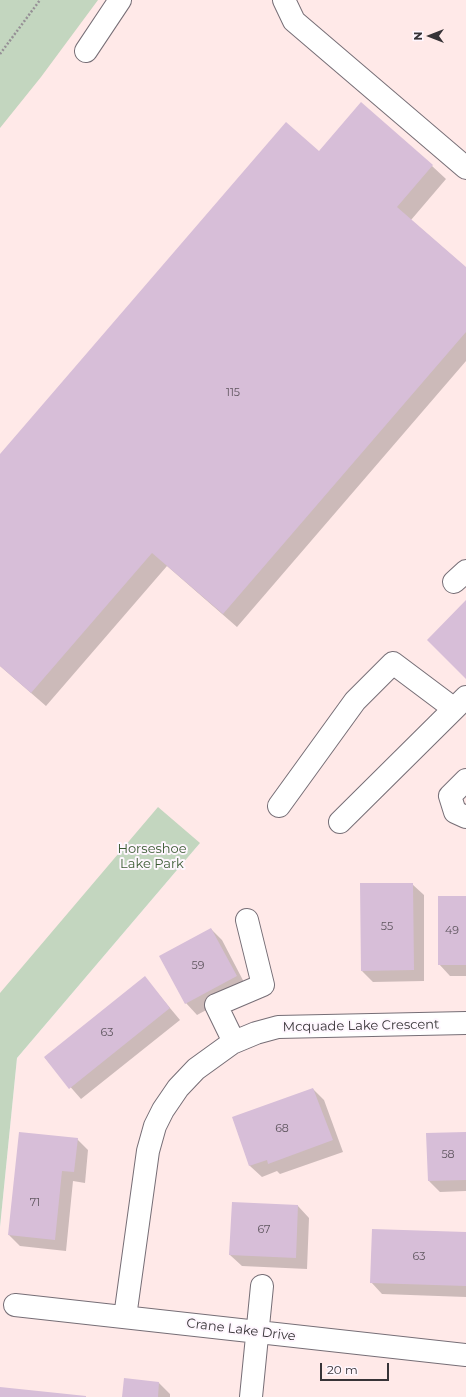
<!DOCTYPE html>
<html>
<head>
<meta charset="utf-8">
<style>
  body { margin:0 }
  #map { position:relative; width:466px; height:1397px; overflow:hidden; background:#fef6fe; font-family:Montserrat,sans-serif }
  canvas { display:block }
  .north { position:absolute; left:410px; top:16px; width:40px; height:40px; -webkit-text-stroke:3px #fef6fe; paint-order:stroke; rotate:270deg; font-size:11px; font-weight:700; line-height:16px; text-align:center; color:#373337 }
  .north::after { content:''; display:block; margin:auto; width:14px; height:18px; background:#373337; clip-path:polygon(50% 0,100% 100%,50% 72%,0 100%) }
  .scale { position:absolute; left:320px; top:1363px; width:69px; height:18px; box-sizing:border-box; border:2px solid #373337; border-top:0; padding-left:5px; font-size:12px; line-height:14px; white-space:nowrap; color:#373337; -webkit-text-stroke:3px #fef6fe; paint-order:stroke }
</style>
</head>
<body>
<div id="map">
<canvas width="466" height="1397"></canvas>
<div class="north">N</div>
<div class="scale">20 m</div>
</div>
<script>
const g = document.querySelector('canvas').getContext('2d');
g.lineJoin = 'round';
function fillPath(path, color) { g.fillStyle = color; g.fill(path, 'evenodd'); }
const poly = rows => new Path2D(rows.map(r => 'M' + r).join(''));
function strokePath(path, color, width, dash) { g.strokeStyle = color; g.lineWidth = width; g.lineCap = dash ? 'butt' : 'round'; g.setLineDash(dash || []); g.stroke(path); }
function label(font, color, halo, rows, align = 'center') {
  g.font = font + ' Montserrat,sans-serif'; g.lineWidth = 4; g.setLineDash([]); g.textBaseline = 'middle'; g.strokeStyle = halo; g.fillStyle = color; for (const [text, x, y, turn = 0] of rows) {
    g.save(); g.translate(x, y); g.rotate((+turn || 0) * Math.PI / 180); g.textAlign = isNaN(turn) ? turn : align; if (halo) g.strokeText(text, 0, 0); g.fillText(text, 0, 0); g.restore();
  }
}
const commercial = poly([
  [96,0,466,0,466,1397,0,1397,0,1227,17,1058,200,843,0,1001,0,124]
]);
const green = poly([
  [0,0,98,0,41,77,0,128],
  [158,807,200,843,17,1058,0,1227,0,993]
]);
const shadow = poly([
  [319,152,432,166,446,179,411,220,466,268,466,361,237,627,167,566,46,706,0,666,0,455],
  [412,884,424,895,424,981,373,982,362,971],
  [466,897,466,976,450,976,439,964],
  [211,929,222,940,247,988,197,1015,186,1003],
  [145,978,180,1020,81,1099,45,1058],
  [313,1089,324,1100,343,1152,280,1174,277,1171,262,1177,250,1166,233,1118],
  [466,1133,466,1191,440,1192,429,1181],
  [77,1139,88,1150,85,1183,73,1181,66,1251,20,1246,9,1235],
  [233,1203,298,1206,309,1218,307,1269,242,1266,230,1255],
  [466,1233,466,1297,382,1294,371,1282],
  [159,1383,170,1394,170,1397,123,1397]
]);
const building = poly([
  [361,102,433,165,397,207,466,267,466,332,223,614,152,553,31,693,0,666,0,454,286,122,319,151],
  [466,600,466,679,427,640],
  [360,883,413,883,414,970,361,971],
  [438,896,466,896,466,965,438,965],
  [211,928,237,976,185,1004,159,956],
  [145,976,170,1008,69,1089,44,1057],
  [313,1088,333,1140,268,1164,267,1160,249,1166,232,1117],
  [19,1132,78,1138,74,1172,62,1171,55,1240,8,1235],
  [466,1132,466,1180,428,1181,426,1133],
  [232,1202,298,1205,296,1258,229,1255],
  [372,1229,466,1232,466,1286,370,1283],
  [124,1378,159,1382,158,1397,122,1397],
  [0,1387,86,1396,86,1397,0,1397]
]);
const path = poly([
  [0,54,40,0]
]);
const minor = poly([
  [284,0,294,21,466,168],
  [86,51,120,0],
  [454,582,466,571],
  [466,780,450,796,455,812,466,817],
  [279,806,355,701,393,663,453,708],
  [340,822,466,697],
  [234,1042,216,1005,263,985,247,920],
  [15,1305,466,1355],
  [125,1317,148,1151,155,1126,163,1110,178,1088,196,1069,232,1043,256,1033,278,1027,466,1023],
  [251,1397,262,1286]
]);
const numberNames = [
  ["115",233,393],
  ["55",387,927],
  ["49",452,931],
  ["59",198,966],
  ["63",107,1033],
  ["68",282,1129],
  ["58",448,1155],
  ["71",35,1203],
  ["67",264,1230],
  ["63",419,1257]
];
const parkNames = [
  ["Horseshoe",152,849],
  ["Lake Park",152,864]
];
const streetNames = [
  ["Mcquade Lake Crescent",361,1026,-1],
  ["Crane Lake Drive",241,1330,7]
];
fillPath(commercial, '#ffe9e8');
fillPath(green, '#c3d6bf');
fillPath(shadow, '#0003');
fillPath(building, '#d7bed8');
strokePath(minor, '#766e76', 24);
strokePath(path, '#969096', 2.5, [2, 2]);
strokePath(minor, '#fff', 22);
label('11px', '#5f565f', null, numberNames);
label('13px', '#3a5a31', '#fef6fe', parkNames);
label('13px', '#373337', '#fef6fe', streetNames);
</script>
</body>
</html>
